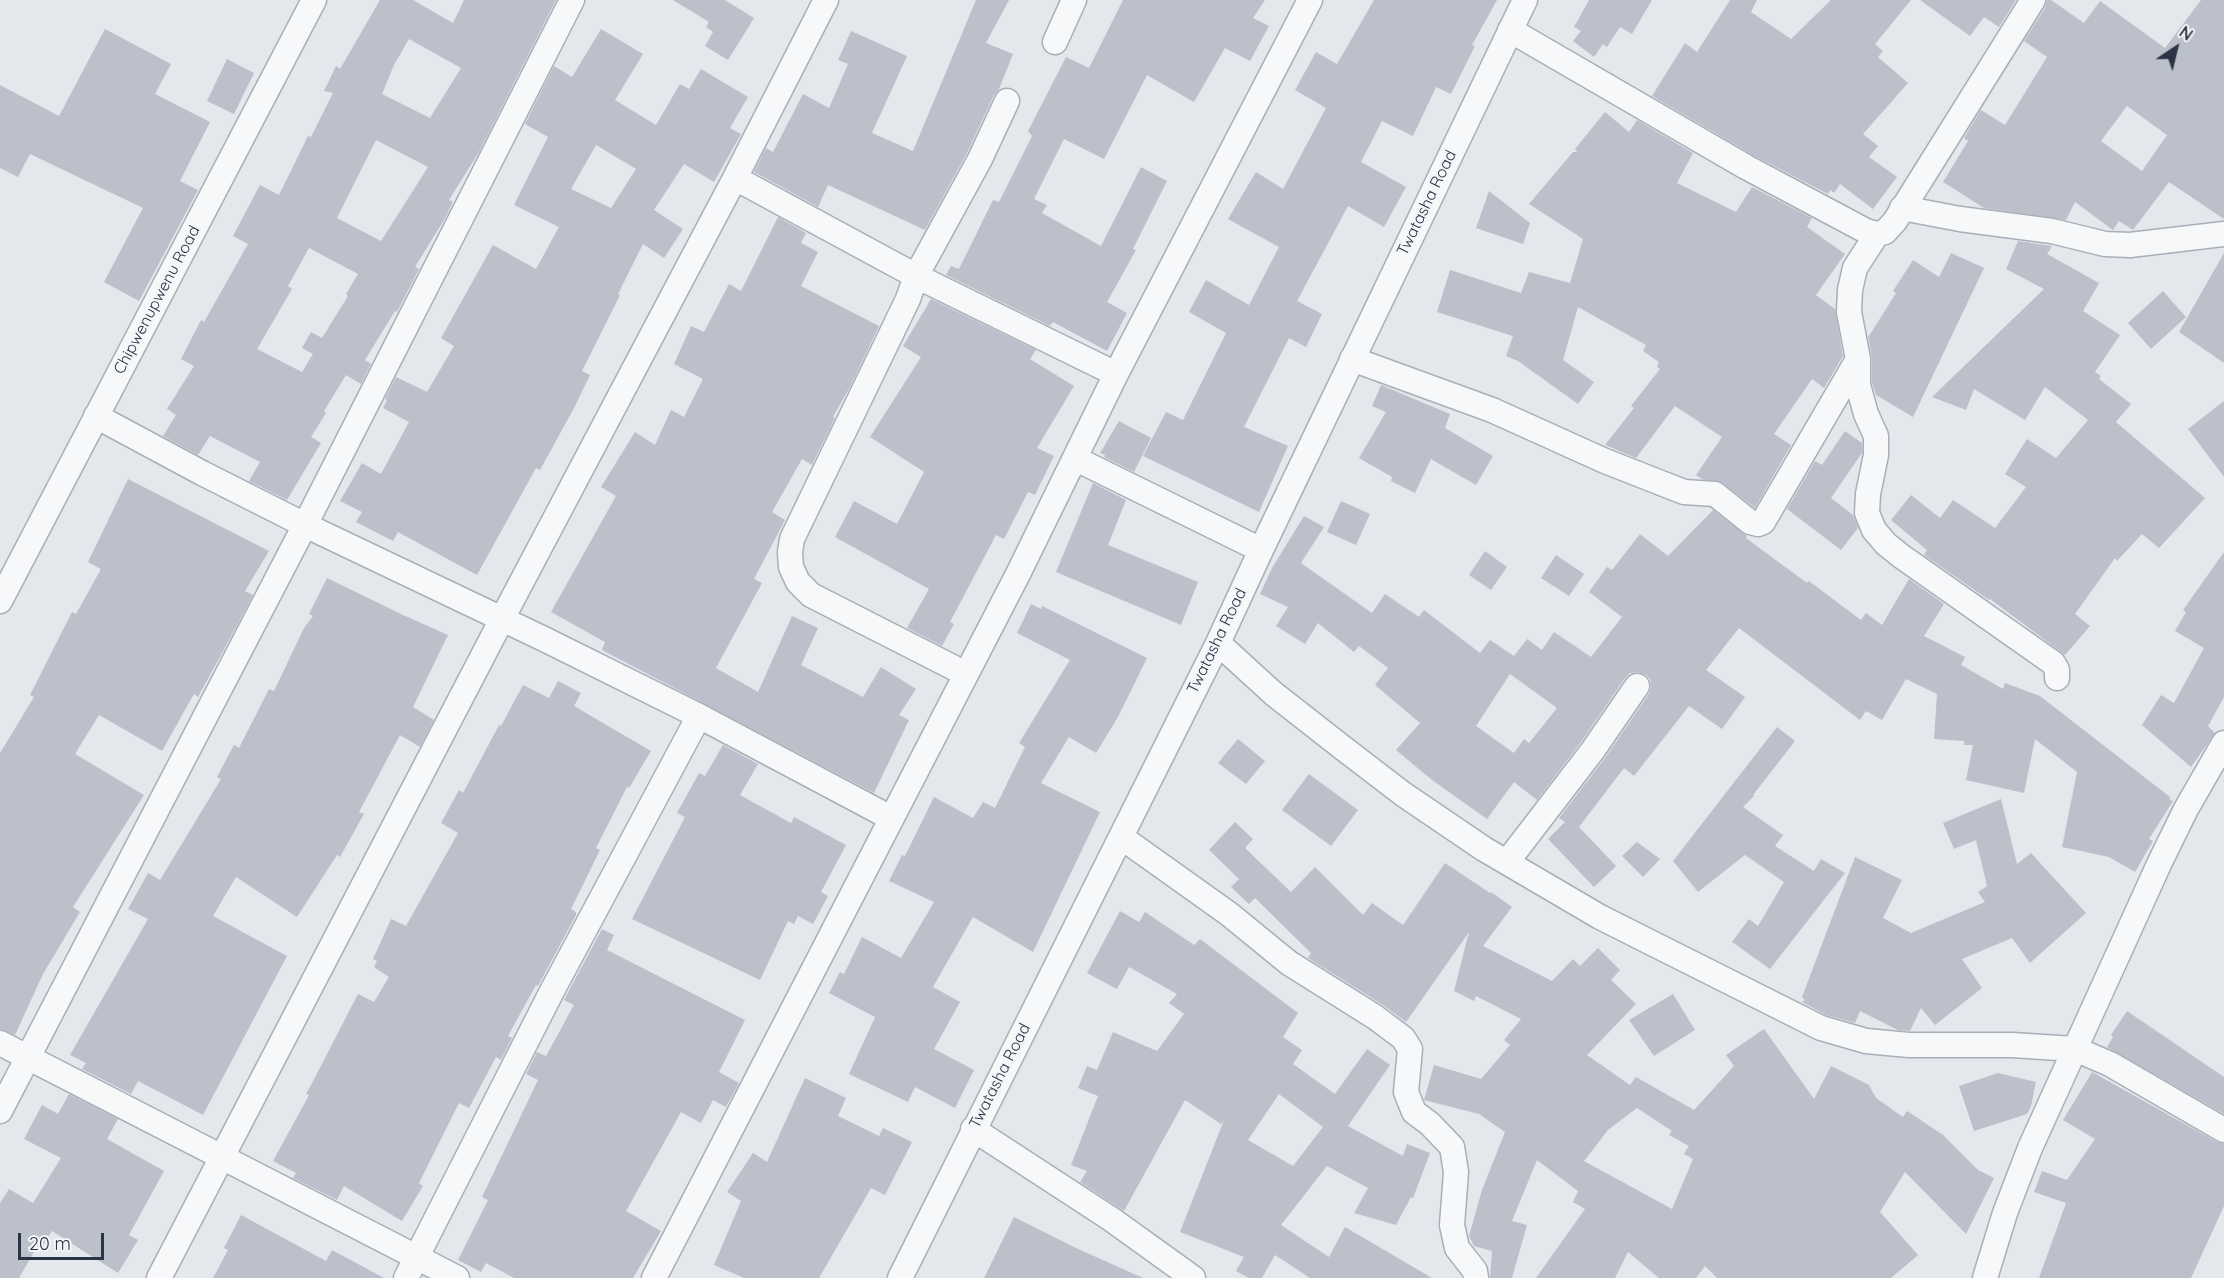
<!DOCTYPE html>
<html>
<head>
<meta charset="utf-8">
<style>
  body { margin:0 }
  #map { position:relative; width:2224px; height:1278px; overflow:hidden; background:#e4e7ec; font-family:Quicksand,sans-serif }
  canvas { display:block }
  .north { position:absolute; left:2146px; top:18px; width:60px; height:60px; -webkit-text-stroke:4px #f4f6f9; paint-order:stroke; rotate:35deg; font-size:16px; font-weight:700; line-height:24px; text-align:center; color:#2b3445 }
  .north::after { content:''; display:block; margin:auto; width:21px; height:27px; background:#2b3445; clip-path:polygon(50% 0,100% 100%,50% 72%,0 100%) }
  .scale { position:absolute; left:18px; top:1233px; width:86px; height:27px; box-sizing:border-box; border:3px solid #2b3445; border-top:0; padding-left:8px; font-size:18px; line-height:21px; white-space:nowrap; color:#2b3445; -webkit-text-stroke:4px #f4f6f9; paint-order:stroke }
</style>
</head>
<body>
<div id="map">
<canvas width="2224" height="1278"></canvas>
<div class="north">N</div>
<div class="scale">20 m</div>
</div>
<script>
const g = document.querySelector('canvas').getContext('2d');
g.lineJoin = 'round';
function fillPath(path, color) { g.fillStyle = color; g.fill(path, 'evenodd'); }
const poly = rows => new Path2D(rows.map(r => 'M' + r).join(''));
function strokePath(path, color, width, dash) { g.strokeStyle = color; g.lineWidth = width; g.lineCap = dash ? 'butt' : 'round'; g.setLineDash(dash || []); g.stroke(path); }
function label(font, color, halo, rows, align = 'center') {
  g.font = font + ' Quicksand,sans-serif'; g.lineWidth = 6; g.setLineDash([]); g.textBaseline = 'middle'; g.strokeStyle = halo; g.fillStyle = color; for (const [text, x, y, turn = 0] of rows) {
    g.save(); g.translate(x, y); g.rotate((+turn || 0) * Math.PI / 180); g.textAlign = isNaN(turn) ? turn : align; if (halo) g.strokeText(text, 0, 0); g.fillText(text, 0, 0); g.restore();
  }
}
const building = poly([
  [380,0,413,0,453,23,464,0,556,0,479,152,449,200,453,202,444,220,415,267,419,269,397,312,395,311,365,360,371,364,361,384,346,375,324,411,326,413,311,437,321,443,287,500,249,481,260,462,210,436,198,455,163,436,176,415,167,409,194,366,181,359,201,320,204,322,248,244,233,236,260,185,279,195,308,136,311,137,333,93,324,91,336,66,340,69],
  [409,39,461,68,430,118,382,94,394,65],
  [376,140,428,167,381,241,337,218],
  [309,248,358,274,346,294,348,296,322,338,311,332,302,348,313,354,302,372,257,349,292,289,288,286],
  [673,0,725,0,754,18,728,60,705,46,713,32,706,27,709,22],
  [976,0,1009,0,986,43,1013,54,999,89,994,95,967,153,925,230,828,185,818,207,754,172,766,148,773,152,803,94,829,108,848,64,838,60,851,31,907,56,872,133,913,151],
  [1123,0,1265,0,1253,18,1269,26,1250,61,1225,48,1194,102,1147,75,1104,159,1064,139,1034,199,1047,205,1042,213,1101,246,1141,167,1167,181,1133,249,1136,250,1107,302,1127,313,1107,351,1053,322,1050,326,946,275,951,266,959,269,993,200,999,202,1032,136,1028,131,1066,57,1089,68],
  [1374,0,1497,0,1472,45,1475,46,1451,94,1436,87,1413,136,1382,121,1361,162,1406,187,1384,227,1348,206,1297,301,1322,314,1306,347,1289,338,1244,427,1288,446,1259,512,1143,456,1166,412,1183,420,1226,333,1189,312,1206,280,1249,305,1279,247,1228,219,1256,172,1283,189,1326,108,1295,90,1316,52,1337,64],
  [1589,0,1652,0,1632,34,1620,27,1607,47,1603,44,1594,57,1573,41,1581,31,1574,27],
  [1730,0,1757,0,1751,12,1791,39,1831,0,1911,0,1875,44,1883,51,1878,57,1908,83,1863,134,1878,146,1869,157,1897,177,1873,209,1840,184,1834,193,1830,190,1828,194,1753,155,1652,96,1685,43,1697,52],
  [1920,0,2016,0,1999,27,1984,17,1970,36],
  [2047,0,2051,0,2084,23,2100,1,2165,48,2201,0,2224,0,2224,219,2169,182,2133,230,2119,221,2113,230,2075,202,2066,220,1984,208,1943,182,1968,141,1964,138,1981,110,2005,125,2047,57,2024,41,2045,8],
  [2127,106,2167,135,2142,171,2101,141],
  [105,29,171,64,155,94,210,122,180,181,198,190,139,301,104,282,143,208,30,154,18,177,0,168,0,85,59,116],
  [601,29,643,54,615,100,656,125,680,84,689,89,701,69,748,97,730,128,741,134,714,182,684,164,654,210,683,229,664,258,643,244,618,294,620,295,582,371,590,375,574,408,540,470,536,468,477,575,398,532,393,541,356,522,362,512,340,501,362,463,381,474,409,422,383,408,387,400,385,399,396,377,427,392,454,346,441,338,493,245,536,269,559,227,514,205,548,137,525,124,554,66,572,77],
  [596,145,636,169,611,208,571,189],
  [227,59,254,73,234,114,207,101],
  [1605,112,1629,132,1637,120,1693,153,1677,183,1736,212,1752,187,1812,218,1807,227,1845,254,1816,295,1835,309,1843,356,1824,388,1812,379,1774,434,1791,445,1755,508,1723,483,1702,479,1696,475,1722,437,1675,406,1636,458,1605,445,1634,408,1631,406,1660,369,1657,367,1659,362,1643,351,1646,345,1578,307,1563,360,1594,382,1578,404,1518,361,1506,356,1513,336,1437,312,1450,270,1521,293,1529,272,1570,283,1583,239,1529,204,1573,152,1577,152,1575,149],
  [1489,191,1530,223,1523,244,1476,228],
  [778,217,806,233,801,243,818,252,801,286,879,326,851,385,833,417,835,418,812,465,802,459,772,512,785,520,754,579,762,583,716,668,758,692,792,616,818,628,801,665,863,697,881,667,916,689,899,715,909,720,874,793,602,650,605,642,551,612,616,496,601,487,635,432,655,445,671,410,684,417,703,379,674,364,691,326,704,332,729,284,741,291],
  [2018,241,2052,246,2047,254,2099,283,2083,311,2120,335,2095,372,2101,376,2099,379,2131,404,2116,422,2205,498,2159,548,2142,534,2117,561,2115,558,2075,614,2090,626,2065,655,1990,599,1989,600,1924,555,1927,550,1891,520,1911,495,1940,518,1953,500,1995,528,2026,487,2005,474,2027,439,2056,458,2088,420,2045,387,2025,420,1974,389,1966,410,1932,397,2044,289,2006,269],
  [1951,253,1984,268,1913,417,1876,395,1872,383,1872,359,1868,335,1869,336,1896,293,1893,291,1913,260,1939,277],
  [2224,253,2224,363,2179,332],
  [2163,291,2186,317,2151,349,2128,323],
  [931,299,1036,350,1030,359,1074,386,1037,448,1054,456,1035,495,1028,492,1004,539,996,535,950,622,954,624,942,646,907,628,929,589,835,537,854,501,897,524,924,472,870,437,921,357,903,346],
  [1381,385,1450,414,1445,428,1493,456,1476,485,1431,459,1415,493,1391,481,1392,477,1359,458,1386,412,1372,406],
  [2224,401,2224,477,2188,429],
  [1119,421,1151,438,1134,472,1104,457,1105,455,1100,453],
  [1845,431,1862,443,1862,453,1831,498,1853,515,1858,528,1841,550,1787,509,1815,461,1822,465],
  [128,479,269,551,245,591,253,595,235,629,198,697,194,694,162,751,99,715,75,754,144,795,73,907,80,912,43,974,15,1035,0,1029,0,753,34,697,30,695,72,612,76,614,101,569,88,562],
  [1093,483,1126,500,1108,545,1198,582,1181,625,1056,572],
  [1341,501,1370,514,1356,545,1327,532],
  [1713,510,1747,536,1746,538,1807,583,1809,581,1861,620,1866,613,1882,625,1909,579,1944,604,1924,636,1965,657,1961,665,2003,689,2005,683,2040,696,2170,797,2169,799,2173,801,2149,839,2153,841,2135,872,2109,857,2062,847,2077,772,2035,739,2024,793,1966,780,1973,745,1964,745,1964,741,1934,739,1937,694,1906,679,1882,720,1866,711,1860,720,1739,628,1706,670,1745,697,1722,729,1689,706,1634,776,1624,768,1579,827,1616,866,1594,887,1548,839,1565,822,1559,818,1605,758,1649,694,1651,687,1650,679,1646,675,1638,672,1630,673,1625,678,1581,742,1537,800,1514,782,1487,819,1432,780,1396,750,1420,723,1375,685,1388,668,1359,646,1354,652,1318,623,1305,644,1276,626,1288,607,1260,594,1272,568,1304,516,1324,527,1301,563,1372,613,1385,594,1419,617,1424,610,1480,653,1490,640,1514,656,1527,639,1542,650,1554,632,1591,657,1622,617,1589,592,1607,567,1612,570,1640,534,1668,556],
  [1510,674,1557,708,1529,743,1524,739,1514,753,1476,726],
  [1485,551,1507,567,1491,590,1469,575],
  [2224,552,2224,697,2208,726,2215,733,2191,767,2142,725,2161,695,2174,703,2204,648,2175,631,2186,612,2183,610],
  [1556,555,1584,574,1569,596,1541,578],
  [327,578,403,615,448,635,413,707,434,720,420,747,400,735,359,812,364,814,340,857,337,855,297,917,236,877,213,916,287,956,203,1115,138,1081,131,1094,82,1069,86,1063,70,1055,148,919,128,909,148,873,160,880,221,779,217,777,234,745,239,748,269,689,274,691,304,628,313,616,309,614],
  [1031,604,1041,609,1042,606,1147,658,1118,717,1096,753,1069,737,1041,783,1100,812,1033,952,973,917,933,987,960,1002,934,1049,974,1070,955,1108,915,1087,908,1102,849,1074,875,1017,829,993,840,972,844,974,862,937,901,958,934,902,889,881,902,855,905,856,934,797,973,818,983,802,995,808,1025,747,1019,743,1070,660,1017,633],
  [558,681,581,693,574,706,651,751,629,788,627,787,596,848,600,850,571,909,576,912,576,915,538,986,536,985,508,1036,512,1038,501,1060,496,1057,469,1108,459,1103,419,1183,423,1186,402,1221,344,1186,337,1200,293,1178,296,1173,273,1161,309,1095,306,1094,310,1087,358,994,374,1002,389,977,374,967,377,961,373,959,391,919,406,926,458,833,441,823,459,790,463,793,499,725,501,726,523,685,549,698],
  [1777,727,1795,741,1753,795,1754,796,1743,807,1783,835,1775,846,1814,871,1821,859,1845,873,1770,969,1732,942,1749,919,1758,926,1784,882,1745,855,1698,892,1673,861],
  [1238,739,1265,761,1246,784,1218,763],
  [723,745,758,764,740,795,791,823,794,817,846,845,821,892,828,896,813,924,798,916,794,924,788,921,760,980,632,919,685,817,677,813,699,773,705,776],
  [1309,774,1358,810,1331,846,1282,810],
  [2001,799,2017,864,2031,853,2086,913,2030,963,2012,938,1962,959,1982,988,1935,1025,1921,1008,1910,1031,1898,1030,1860,1011,1855,1023,1826,1015,1802,1002,1805,1000,1802,997,1855,857,1902,880,1883,918,1911,933,1985,902,1978,892,1987,886,1976,840,1954,849,1943,823],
  [1235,822,1253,839,1245,848,1291,892,1315,867,1363,915,1372,903,1403,925,1445,863,1490,893,1491,892,1512,907,1483,946,1552,981,1573,959,1580,966,1598,948,1620,970,1611,980,1636,1004,1587,1055,1630,1085,1636,1077,1694,1110,1734,1066,1726,1055,1764,1029,1814,1099,1831,1066,1869,1085,1876,1098,1903,1117,1907,1111,1943,1135,1978,1170,1994,1178,1966,1234,1905,1172,1880,1212,1918,1255,1891,1278,1717,1278,1705,1266,1696,1278,1659,1278,1628,1252,1615,1278,1536,1278,1585,1209,1573,1202,1578,1191,1537,1160,1512,1221,1527,1225,1512,1278,1490,1278,1492,1251,1474,1246,1469,1236,1482,1190,1505,1132,1479,1114,1424,1100,1434,1065,1481,1079,1510,1045,1504,1040,1521,1019,1476,996,1474,1001,1454,991,1469,932,1406,1022,1383,1005,1308,958,1311,953,1255,898,1249,904,1231,887,1239,879,1209,850],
  [1637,1108,1672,1131,1669,1135,1689,1146,1684,1154,1693,1159,1672,1209,1584,1161,1608,1130],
  [1637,842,1660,859,1643,877,1622,856],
  [1120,911,1139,922,1145,912,1194,945,1200,939,1298,1013,1283,1037,1302,1050,1293,1064,1335,1094,1367,1049,1390,1065,1348,1126,1403,1156,1407,1144,1430,1153,1413,1198,1411,1197,1396,1225,1354,1213,1368,1188,1327,1166,1281,1225,1329,1257,1345,1227,1432,1278,1310,1278,1275,1255,1262,1278,1249,1278,1236,1271,1244,1257,1180,1232,1224,1120,1221,1124,1185,1100,1124,1211,1080,1182,1087,1171,1071,1165,1098,1096,1078,1088,1087,1066,1097,1070,1113,1032,1157,1051,1184,1014,1169,1003,1177,994,1129,967,1117,989,1087,973],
  [1279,1094,1323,1127,1293,1166,1248,1140],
  [602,929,614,935,607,950,745,1020,719,1072,739,1083,726,1107,713,1100,701,1123,681,1112,626,1211,661,1231,633,1278,514,1278,486,1263,481,1272,458,1260,488,1200,482,1197,538,1080,526,1074,537,1052,546,1056,574,1005,564,1000],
  [1673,994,1695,1030,1654,1056,1629,1020],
  [2127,1011,2224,1077,2224,1114,2107,1047,2113,1037,2111,1035],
  [2092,1072,2217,1142,2224,1144,2224,1206,2191,1278,2039,1278,2066,1203,2034,1192,2042,1171,2067,1180,2095,1139,2063,1120],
  [1998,1073,2036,1082,2031,1106,2027,1114,1974,1131,1959,1086],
  [805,1078,846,1098,838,1116,879,1136,883,1128,912,1142,885,1195,871,1188,819,1278,744,1278,714,1265,741,1201,727,1192,753,1153,767,1162],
  [69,1094,118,1119,107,1139,164,1171,129,1235,138,1240,118,1273,52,1231,42,1247,38,1245,19,1278,0,1278,0,1203,9,1189,33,1203,61,1158,24,1139,42,1105,58,1114],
  [241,1215,326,1261,332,1250,384,1278,213,1278,228,1250,224,1248],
  [1014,1217,1076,1248,1143,1278,984,1278]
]);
const street = poly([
  [1510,30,1746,167,1866,231,1877,234,1885,232,1895,221,2033,0],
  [1055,42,1074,0],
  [735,178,916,276,1116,374],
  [1902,208,1960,219,2052,231,2105,244,2130,245,2224,234],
  [1352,359,1492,410,1605,461,1684,492,1715,494,1750,522,1758,524,1763,522,1858,359,1849,312,1850,290,1855,268,1877,234],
  [1858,359,1858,385,1866,414,1876,436,1876,455,1868,494,1867,513,1874,530,1886,544,1901,556,2053,663,2057,670,2057,678],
  [96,416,202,473,305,525,544,639,699,716,891,818],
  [1076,459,1261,550],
  [0,601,314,0],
  [1218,643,1274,694,1343,748,1403,794,1484,849,1600,917,1821,1028,1866,1041,1909,1045,2012,1045,2075,1049,2110,1064,2224,1130],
  [966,674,811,595,798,582,791,567,790,552,792,539,908,299,916,276,980,159,1007,101],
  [1121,837,1229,914,1289,963,1375,1017,1403,1038,1410,1049,1406,1092,1414,1112,1430,1124,1452,1147,1456,1172,1452,1225,1457,1248,1475,1271,1476,1278],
  [1507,862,1593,750,1637,686],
  [0,1043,457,1278],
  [0,1111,305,525,572,0],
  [973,1129,1111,1219,1193,1278],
  [159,1278,502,619,735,178,826,0],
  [406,1278,552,991,699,716],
  [654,1278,1018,574,1116,374,1310,0],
  [900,1278,1218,643,1261,550,1525,0],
  [1985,1278,2005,1213,2030,1148,2160,862,2186,809,2224,743]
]);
const streetNames = [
  ["Twatasha Road",1427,203,-64],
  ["Chipwenupwenu Road",157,300,-62],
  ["Twatasha Road",1217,641,-64],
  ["Twatasha Road",1000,1076,-63]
];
fillPath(building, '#bbc0ca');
strokePath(street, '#a9aeb7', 27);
strokePath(street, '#f7f8fa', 24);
label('16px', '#2b3445', '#f4f6f9', streetNames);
</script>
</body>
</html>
